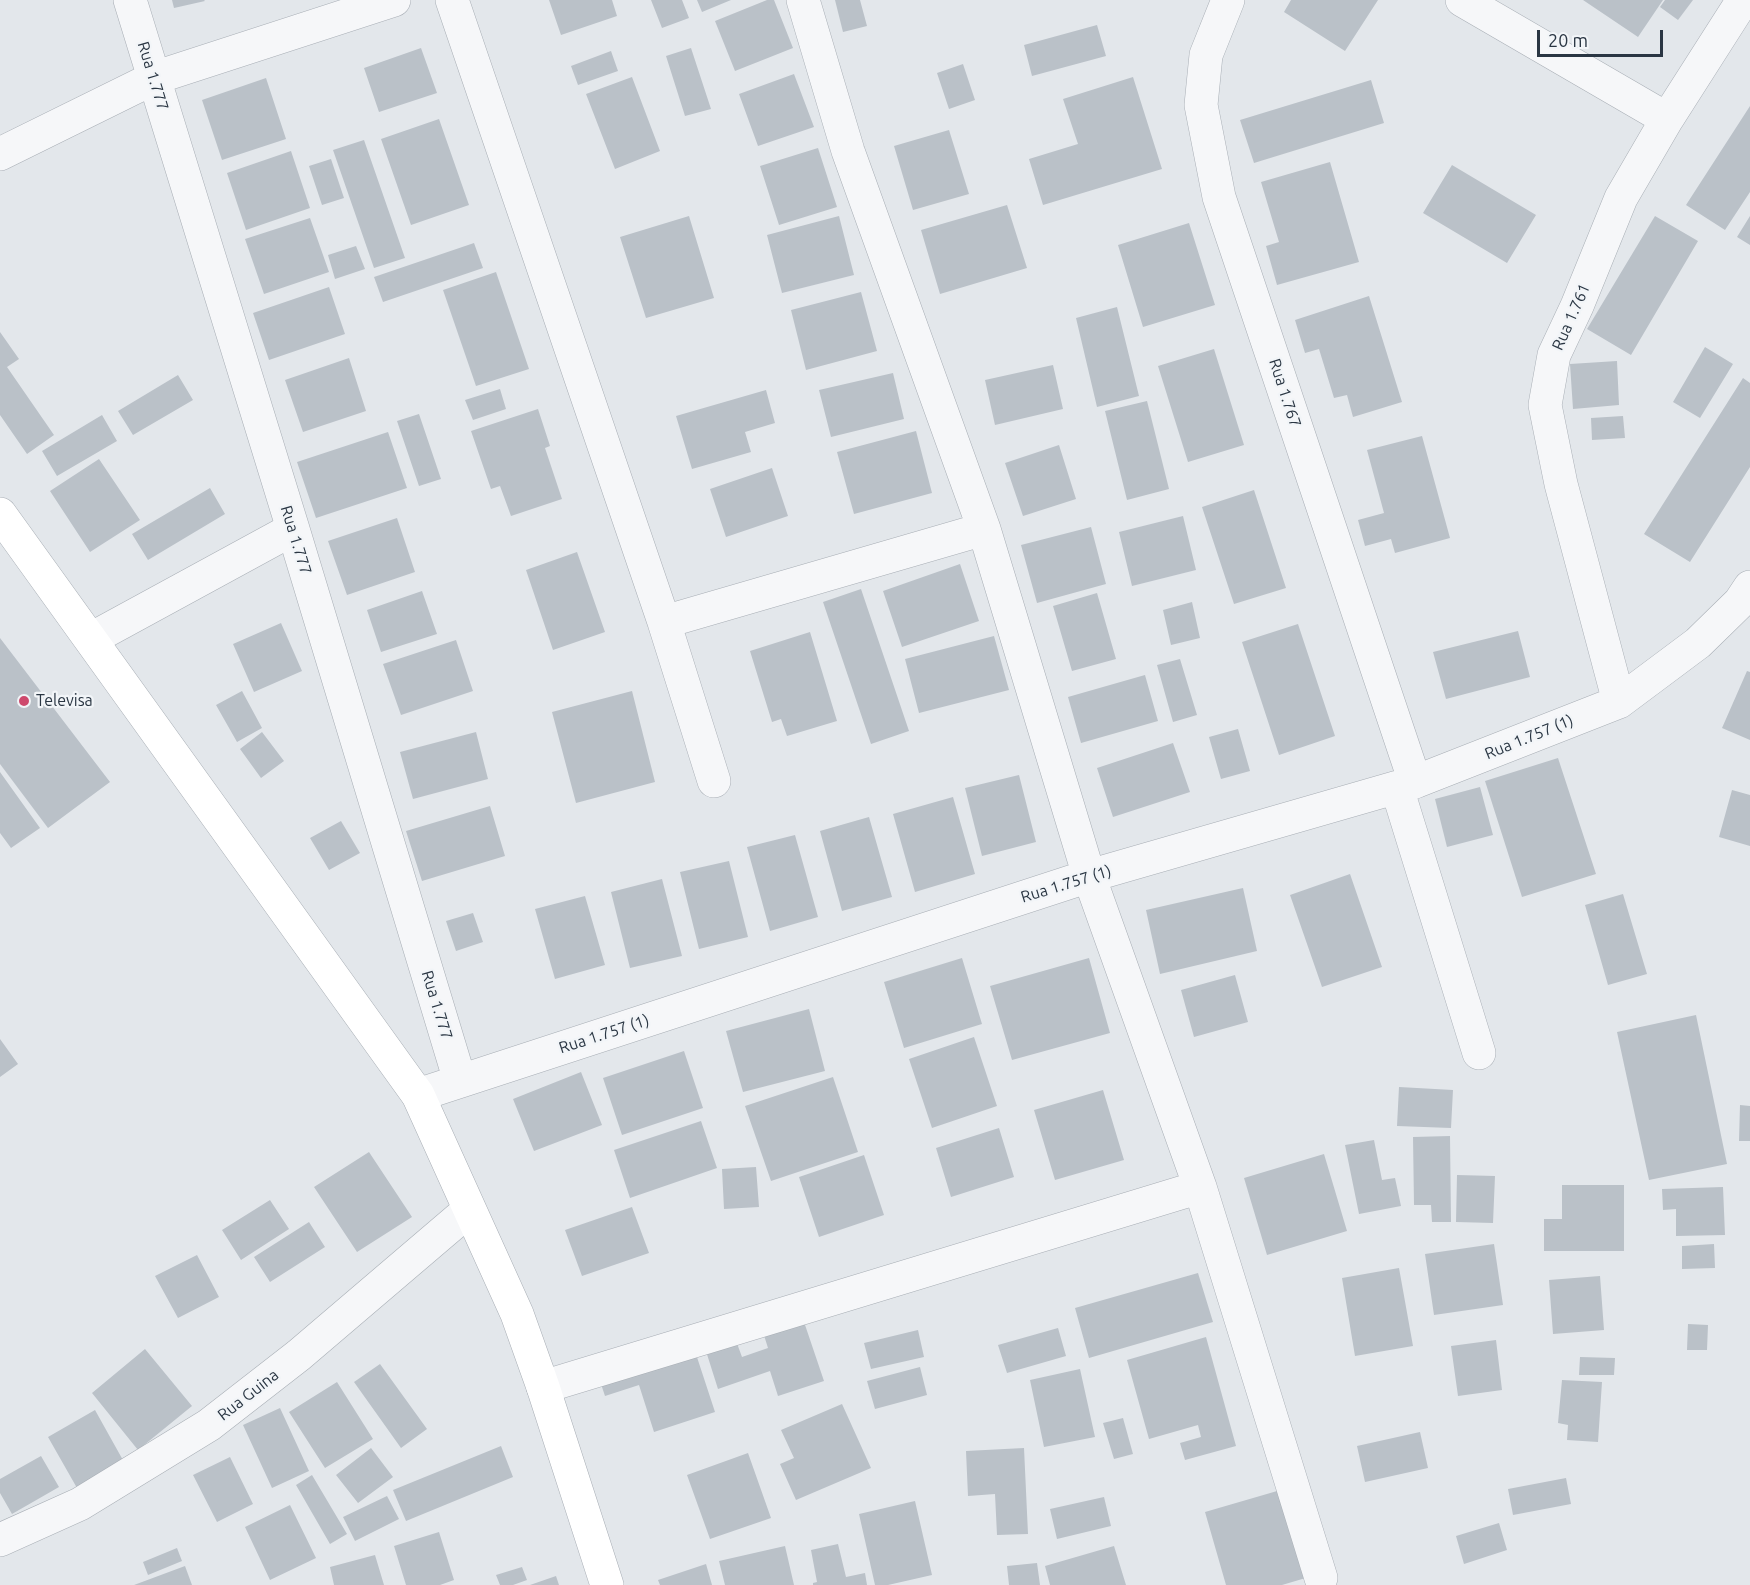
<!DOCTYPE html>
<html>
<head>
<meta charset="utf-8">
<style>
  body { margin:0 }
  #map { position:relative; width:1750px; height:1585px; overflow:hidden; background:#e3e7eb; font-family:Ubuntu,sans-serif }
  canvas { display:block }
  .scale { position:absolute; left:1537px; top:30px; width:126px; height:27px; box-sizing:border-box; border:3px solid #2a3643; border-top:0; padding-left:8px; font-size:18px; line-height:21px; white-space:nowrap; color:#2a3643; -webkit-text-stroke:4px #f2f5f8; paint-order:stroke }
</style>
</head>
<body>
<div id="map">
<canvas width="1750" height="1585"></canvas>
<div class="scale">20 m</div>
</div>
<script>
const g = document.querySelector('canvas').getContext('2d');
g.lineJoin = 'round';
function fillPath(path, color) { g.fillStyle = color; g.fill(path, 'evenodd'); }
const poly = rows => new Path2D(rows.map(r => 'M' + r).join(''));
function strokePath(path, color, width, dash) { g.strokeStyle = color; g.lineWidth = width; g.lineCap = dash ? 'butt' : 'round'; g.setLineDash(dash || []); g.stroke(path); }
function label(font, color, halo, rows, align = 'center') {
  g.font = font + ' Ubuntu,sans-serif'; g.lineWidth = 4.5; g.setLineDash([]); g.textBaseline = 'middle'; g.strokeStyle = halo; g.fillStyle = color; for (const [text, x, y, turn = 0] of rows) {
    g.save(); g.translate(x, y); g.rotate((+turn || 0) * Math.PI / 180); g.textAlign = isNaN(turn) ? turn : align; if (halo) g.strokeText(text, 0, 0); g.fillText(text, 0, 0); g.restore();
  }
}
const building = poly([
  [172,0,204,0,205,1,174,8],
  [549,0,612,0,617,16,561,35],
  [651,0,682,0,689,18,662,28],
  [697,0,731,0,702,12],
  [767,0,774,0,793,48,735,71,715,21],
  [835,0,860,0,867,26,843,32],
  [1291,0,1378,0,1345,51,1284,12],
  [1583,0,1663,0,1638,37],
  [1665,0,1693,0,1678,20,1660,7],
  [1097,25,1106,56,1032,76,1024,45],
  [421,48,437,93,379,112,364,68],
  [691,48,711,109,685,116,666,56],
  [611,51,618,71,578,85,571,66],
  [963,64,975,100,949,109,937,73],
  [794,74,814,127,758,146,739,94],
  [632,77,660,151,615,169,586,94],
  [1133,77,1162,169,1043,205,1029,159,1078,144,1063,99],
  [266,78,286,139,222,160,202,100],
  [1371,80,1384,123,1254,163,1240,120],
  [1750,106,1750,192,1725,230,1686,205],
  [439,119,469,205,411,225,381,139],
  [949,130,969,194,913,210,894,146],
  [364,140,405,258,374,268,333,150],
  [818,148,837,207,779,225,760,166],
  [291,151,310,208,246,230,227,173],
  [331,159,344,198,322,205,309,166],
  [1330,162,1359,262,1277,285,1266,246,1279,242,1261,182],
  [1452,165,1536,215,1507,263,1423,213],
  [1007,205,1027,268,940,294,921,230],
  [689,216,714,298,646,318,620,237],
  [839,216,854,275,782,293,767,235],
  [1655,216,1698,241,1631,355,1587,329],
  [1750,216,1750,245,1737,237],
  [310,218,329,272,264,294,245,239],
  [1189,223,1215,305,1143,327,1118,245],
  [474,243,483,268,383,302,374,277],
  [356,246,365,269,335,279,328,255],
  [496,272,529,369,476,386,443,290],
  [329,287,345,334,269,360,253,313],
  [861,292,877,351,806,370,791,310],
  [1369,296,1402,402,1353,417,1347,395,1334,398,1319,349,1305,353,1295,320],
  [1117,307,1139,396,1097,407,1076,318],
  [0,332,19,359,7,367,54,435,27,454,0,415],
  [1705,347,1733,364,1700,418,1673,402],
  [1214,349,1244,445,1188,462,1158,366],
  [349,358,366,411,303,432,285,380],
  [1617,361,1619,405,1573,409,1570,364],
  [1053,365,1063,409,995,425,985,380],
  [893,373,904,419,831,437,819,390],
  [178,375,193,400,133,435,118,411],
  [1743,378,1750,383,1750,467,1690,562,1644,534],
  [500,389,506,409,473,420,465,400],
  [766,390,775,423,745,432,751,452,692,469,676,416],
  [1147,401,1169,489,1127,500,1105,411],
  [538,409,550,446,545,448,562,499,511,516,500,486,491,489,471,431],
  [419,414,441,479,419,486,397,421],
  [102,415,117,441,57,476,42,451],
  [1623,416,1625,438,1592,440,1591,418],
  [916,431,932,493,854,514,837,452],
  [388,432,407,488,316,518,297,462],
  [1422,436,1450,538,1395,553,1391,539,1365,546,1358,520,1384,513,1367,450],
  [1059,445,1076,499,1023,516,1005,463],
  [99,459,140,520,90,552,50,491],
  [772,468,788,516,726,537,710,489],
  [210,488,225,514,148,560,132,534],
  [1254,490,1286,588,1234,604,1202,507],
  [1183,516,1196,570,1132,586,1119,532],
  [397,518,415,572,347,595,328,541],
  [1091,527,1106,584,1037,603,1021,545],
  [577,552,605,632,553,650,526,570],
  [960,564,979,621,902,647,883,591],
  [861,589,909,731,871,744,823,602],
  [422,591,437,634,381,652,367,610],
  [1097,593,1116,659,1072,671,1053,606],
  [1192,602,1200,638,1171,645,1163,610],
  [281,623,302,671,254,692,233,644],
  [1298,624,1335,736,1279,755,1242,642],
  [1518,631,1530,677,1446,699,1433,652],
  [810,632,837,721,787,736,781,719,772,722,750,651],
  [994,636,1009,690,919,713,905,659],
  [0,638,110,782,48,828,0,764],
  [456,640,473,691,401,715,383,664],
  [1180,659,1197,715,1173,722,1157,665],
  [1747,671,1750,672,1750,740,1722,728],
  [1145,675,1158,721,1081,743,1068,697],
  [242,691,262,728,237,742,216,705],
  [632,691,655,782,576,803,552,712],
  [1238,729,1250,771,1221,779,1209,737],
  [262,732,284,761,261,778,240,749],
  [476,732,488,779,413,799,400,752],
  [1173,743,1190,792,1113,817,1097,768],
  [1558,758,1596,874,1522,897,1485,781],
  [0,772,40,828,11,848,0,833],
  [1019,775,1036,842,982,856,965,788],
  [1480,787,1493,835,1447,847,1435,799],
  [1732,790,1750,795,1750,846,1719,837],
  [953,797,975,874,915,892,893,814],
  [490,806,505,856,422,881,406,831],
  [869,817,892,897,842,911,820,831],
  [341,821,360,853,329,870,310,838],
  [795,835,818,917,770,931,747,847],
  [729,861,748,937,699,949,680,872],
  [1350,874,1382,967,1322,987,1290,895],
  [662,879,682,956,630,968,611,892],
  [1243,888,1257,951,1160,974,1146,910],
  [1623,894,1647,974,1608,985,1585,905],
  [585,896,605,965,555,979,535,909],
  [473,913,483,942,456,951,446,921],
  [962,958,982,1024,904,1048,884,982],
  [1089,958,1110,1033,1012,1060,990,986],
  [1235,975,1248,1022,1194,1037,1181,990],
  [809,1009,825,1071,743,1092,726,1031],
  [1696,1015,1727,1164,1649,1180,1617,1032],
  [974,1037,997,1106,932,1128,909,1059],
  [0,1039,18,1064,0,1077],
  [684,1051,703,1108,622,1135,603,1078],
  [581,1072,602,1125,534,1151,513,1099],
  [833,1077,858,1152,771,1181,745,1106],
  [1399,1087,1453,1090,1451,1128,1397,1126],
  [1103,1090,1124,1160,1055,1180,1034,1110],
  [1740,1105,1750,1106,1750,1141,1739,1141],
  [701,1121,717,1168,630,1198,614,1150],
  [999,1128,1014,1177,951,1197,936,1148],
  [1450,1136,1451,1222,1432,1222,1431,1205,1414,1205,1413,1137],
  [1374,1140,1382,1180,1395,1178,1401,1206,1359,1214,1345,1145],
  [369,1152,412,1217,357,1252,314,1187],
  [1324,1154,1347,1231,1267,1255,1244,1178],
  [864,1155,884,1215,819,1237,799,1177],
  [756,1167,759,1207,724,1209,722,1169],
  [1457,1175,1495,1176,1493,1223,1456,1222],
  [1562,1185,1624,1185,1624,1251,1544,1251,1544,1219,1562,1219],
  [1723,1187,1725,1235,1676,1236,1676,1209,1663,1210,1662,1189],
  [270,1200,289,1229,241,1260,222,1230],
  [632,1207,649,1253,582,1276,565,1230],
  [309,1222,325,1247,270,1282,254,1257],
  [1494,1244,1503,1305,1434,1315,1425,1254],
  [1714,1244,1715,1268,1682,1269,1682,1246],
  [197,1255,219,1297,178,1318,155,1276],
  [1399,1268,1413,1346,1355,1356,1342,1278],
  [1198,1273,1213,1322,1089,1358,1075,1308],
  [1600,1276,1604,1330,1553,1334,1549,1280],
  [802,1316,824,1381,778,1396,770,1371,718,1389,705,1348,735,1338,742,1357,768,1348,762,1329],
  [1688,1324,1708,1325,1707,1350,1687,1350],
  [1058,1328,1066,1356,1007,1373,998,1345],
  [918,1330,924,1357,871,1369,864,1343],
  [1206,1337,1236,1446,1185,1460,1180,1443,1201,1437,1198,1425,1149,1439,1127,1360],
  [1496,1340,1502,1390,1458,1396,1451,1346],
  [693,1345,715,1412,654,1432,639,1385,605,1396,598,1375],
  [145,1349,192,1406,138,1450,92,1393],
  [1580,1357,1615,1358,1614,1375,1579,1375],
  [380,1364,427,1429,401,1448,354,1382],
  [920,1367,927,1395,875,1409,867,1381],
  [1080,1369,1095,1437,1044,1447,1030,1380],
  [1562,1380,1602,1382,1598,1442,1567,1440,1568,1425,1558,1423],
  [337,1382,373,1439,325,1468,289,1412],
  [842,1404,871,1468,796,1500,780,1464,794,1458,781,1430],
  [280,1408,309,1471,272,1488,243,1425],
  [95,1410,124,1462,77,1488,48,1437],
  [1123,1418,1133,1454,1114,1459,1103,1423],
  [1420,1432,1428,1468,1365,1482,1357,1446],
  [501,1446,513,1477,406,1521,393,1490],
  [371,1448,393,1477,358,1503,336,1475],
  [1024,1448,1028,1534,997,1535,995,1494,968,1496,966,1451],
  [748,1453,771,1518,710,1539,687,1475],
  [41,1456,59,1487,12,1514,0,1493,0,1479],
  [230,1457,253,1504,217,1522,193,1475],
  [312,1475,347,1534,330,1544,296,1485],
  [1566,1478,1571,1504,1513,1515,1508,1489],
  [1284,1489,1309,1577,1282,1585,1226,1585,1205,1512],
  [387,1496,399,1519,355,1541,343,1517],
  [1104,1497,1111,1526,1057,1539,1050,1509],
  [915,1501,932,1575,888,1585,875,1585,859,1514],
  [290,1505,316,1558,270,1580,245,1527],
  [1499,1523,1507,1550,1464,1564,1456,1536],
  [439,1532,454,1580,440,1585,406,1585,394,1546],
  [838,1544,846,1577,865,1573,867,1585,813,1585,813,1583,817,1582,811,1550],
  [785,1546,794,1585,725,1585,719,1561],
  [1114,1546,1126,1585,1050,1585,1045,1566],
  [177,1548,182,1561,148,1575,143,1562],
  [375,1555,384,1585,334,1585,330,1567],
  [1037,1563,1040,1585,1009,1585,1007,1566],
  [706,1564,712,1585,660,1585,658,1580],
  [185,1566,192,1585,134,1585],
  [522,1567,527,1580,513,1585,500,1585,496,1575],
  [556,1576,559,1585,530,1585]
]);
const street = poly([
  [130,0,293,529,460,1081],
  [452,0,664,622,714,781],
  [803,0,848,151,984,529,1089,876,1200,1187,1321,1578],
  [1228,0,1206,55,1201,105,1219,197,1415,782],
  [1462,0,1667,119],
  [0,154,154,78,394,0],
  [664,622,984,529],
  [91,639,293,529],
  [1619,702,1561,484,1545,405,1554,355,1577,306,1621,198,1667,119,1743,0],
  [1397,788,1479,1053],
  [418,1095,1089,876,1415,782,1619,702,1698,643,1740,602,1750,587],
  [543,1387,1200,1187],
  [0,1540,80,1504,209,1425,299,1355,469,1210]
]);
const secondary = poly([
  [0,514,418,1095,517,1314,543,1387,607,1585]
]);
const markers = [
  [24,701,6,"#ce496d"]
];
const streetNames = [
  ["Rua 1.777",153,76,73],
  ["Rua 1.761",1571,317,-66],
  ["Rua 1.767",1285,393,72],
  ["Rua 1.777",296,540,73],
  ["Rua 1.757 (1)",1529,737,-22],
  ["Rua 1.757 (1)",1066,884,-17],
  ["Rua 1.777",437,1005,73],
  ["Rua 1.757 (1)",604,1034,-18],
  ["Rua Guina",248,1395,-38]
];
const poiNames = [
  ["Televisa",36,701]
];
fillPath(building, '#bac1c8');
strokePath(street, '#a8aeb5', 34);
strokePath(secondary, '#a8aeb5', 34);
strokePath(street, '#f6f7f9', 33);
strokePath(secondary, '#fff', 33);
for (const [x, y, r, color] of markers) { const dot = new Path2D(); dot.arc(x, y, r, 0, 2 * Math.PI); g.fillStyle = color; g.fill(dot); strokePath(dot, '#f2f5f8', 2); }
label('16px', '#2a3643', '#f2f5f8', streetNames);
label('16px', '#2a3643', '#f2f5f8', poiNames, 'left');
</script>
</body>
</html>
